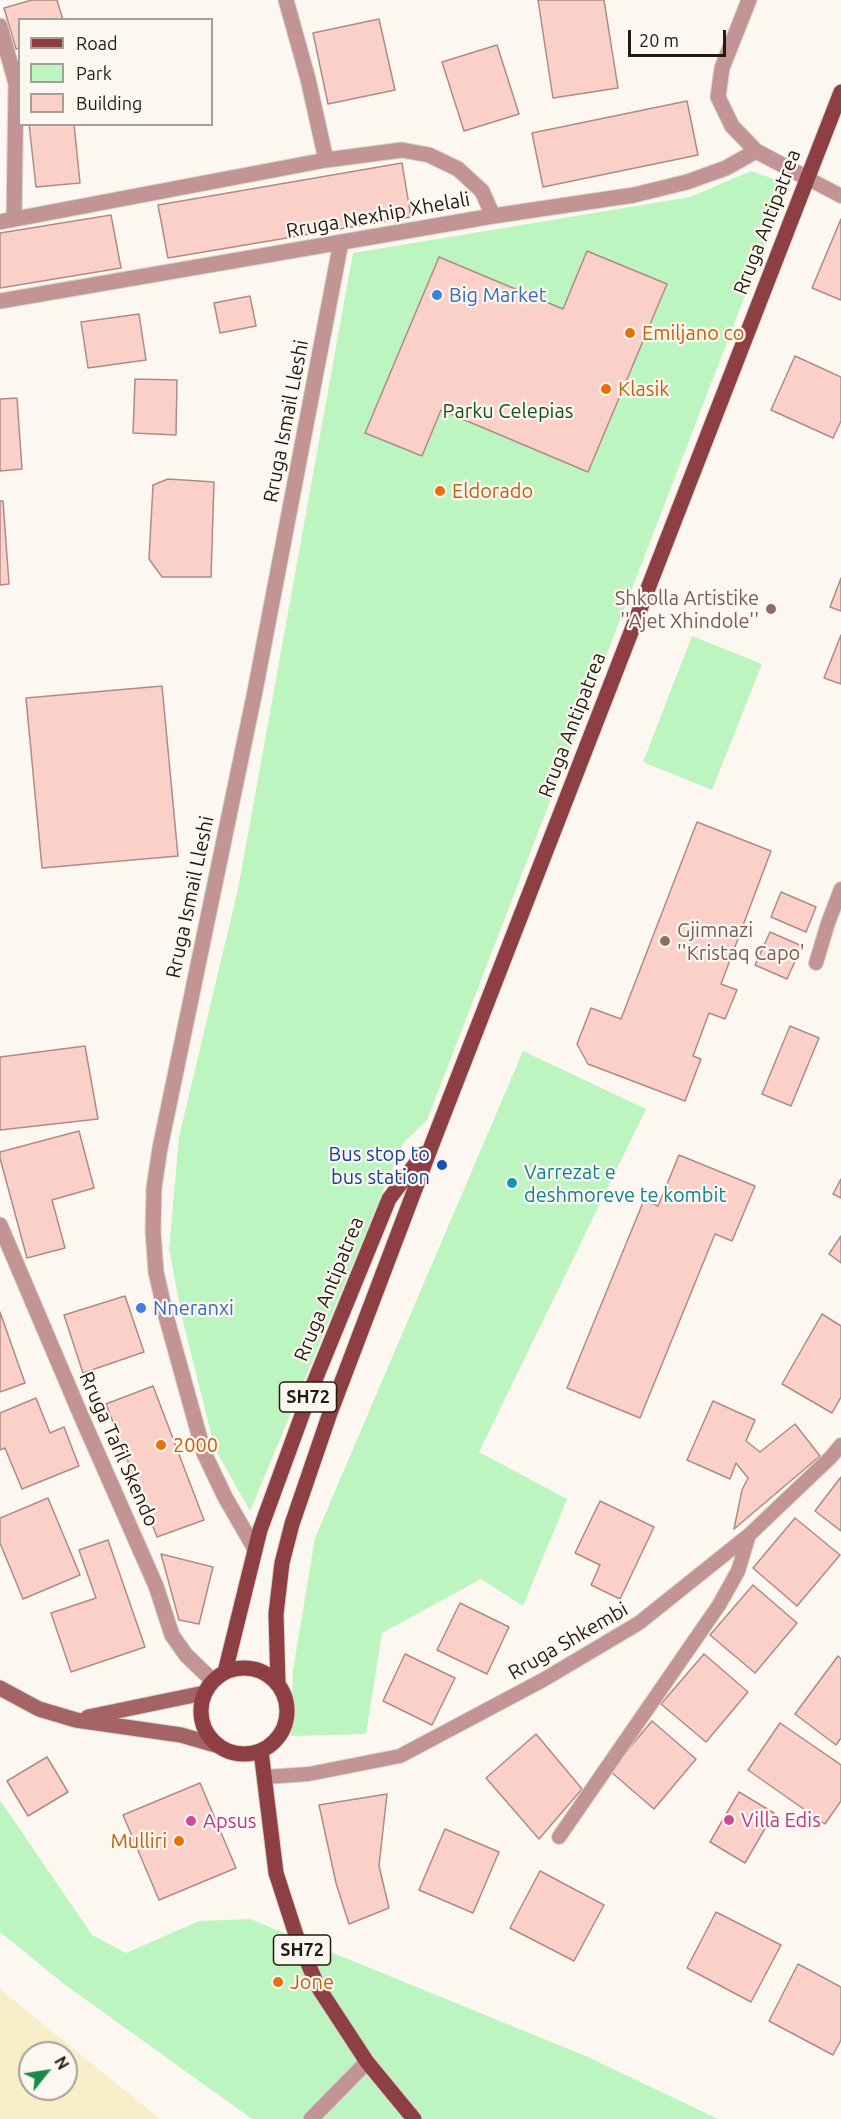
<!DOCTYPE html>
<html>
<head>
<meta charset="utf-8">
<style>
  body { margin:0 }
  #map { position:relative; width:841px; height:2119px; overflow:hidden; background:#fcf7f1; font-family:Ubuntu,sans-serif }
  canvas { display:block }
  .legend { position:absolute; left:18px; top:18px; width:195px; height:108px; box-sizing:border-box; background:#fcf7f1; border:2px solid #a59f97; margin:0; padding:8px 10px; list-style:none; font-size:18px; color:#231a10 }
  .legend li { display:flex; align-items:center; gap:12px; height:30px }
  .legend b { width:30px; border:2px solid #a59f97 }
  .north { position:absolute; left:18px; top:2041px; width:60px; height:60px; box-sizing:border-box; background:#fcf7f1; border:2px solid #a59f97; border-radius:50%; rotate:60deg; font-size:16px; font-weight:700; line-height:24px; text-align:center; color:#231a10 }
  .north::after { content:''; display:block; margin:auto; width:21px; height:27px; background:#188c46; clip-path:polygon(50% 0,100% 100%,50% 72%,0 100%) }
  .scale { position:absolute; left:628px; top:30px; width:98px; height:27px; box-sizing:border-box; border:3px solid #231a10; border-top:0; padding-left:8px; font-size:18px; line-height:21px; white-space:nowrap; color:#231a10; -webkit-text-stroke:4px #fcf7f1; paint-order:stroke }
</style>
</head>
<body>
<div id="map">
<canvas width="841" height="2119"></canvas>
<ul class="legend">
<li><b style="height:8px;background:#8d3f43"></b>Road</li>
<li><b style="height:16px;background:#bcf5c0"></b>Park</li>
<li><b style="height:16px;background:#fbd0c9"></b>Building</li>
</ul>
<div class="north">N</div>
<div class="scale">20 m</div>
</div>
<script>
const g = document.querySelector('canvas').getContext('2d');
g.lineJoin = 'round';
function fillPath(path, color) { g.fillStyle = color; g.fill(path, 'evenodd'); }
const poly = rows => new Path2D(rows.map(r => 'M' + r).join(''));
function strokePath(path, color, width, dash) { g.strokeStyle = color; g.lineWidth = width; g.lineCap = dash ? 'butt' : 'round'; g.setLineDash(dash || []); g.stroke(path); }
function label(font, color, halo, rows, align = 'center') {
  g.font = font + ' Ubuntu,sans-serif'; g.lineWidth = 4.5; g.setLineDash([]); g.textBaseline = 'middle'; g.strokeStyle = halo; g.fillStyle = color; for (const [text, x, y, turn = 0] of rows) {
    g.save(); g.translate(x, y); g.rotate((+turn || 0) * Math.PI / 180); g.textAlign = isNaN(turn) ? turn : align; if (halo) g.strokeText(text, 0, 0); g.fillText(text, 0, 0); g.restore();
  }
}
const green = poly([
  [751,171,788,184,427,1120,403,1143,250,1511,215,1449,183,1322,169,1249,179,1137,238,889,353,253,690,197],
  [692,636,762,664,712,790,643,762],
  [523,1051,646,1109,479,1452,567,1499,523,1606,481,1579,382,1633,366,1734,291,1736,293,1670,315,1538],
  [0,1800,92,1935,126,1953,199,1921,250,1919,588,2057,718,2119,252,2119,64,1984,0,1932]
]);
const sand = poly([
  [0,1989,160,2119,0,2119],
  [30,2053,66,2053,66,2089,30,2089]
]);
const building = poly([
  [32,0,57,0,63,20,20,20,20,48,16,49,4,8,32,0],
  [538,0,604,0,618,88,553,98,538,0],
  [379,19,395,90,328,104,313,33,379,19],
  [497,45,519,114,464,131,442,62,497,45],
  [687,101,698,155,543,187,532,133,687,101],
  [29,124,74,124,80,183,36,187,29,124],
  [402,163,411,217,168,258,158,205,402,163],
  [111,215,121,268,0,288,0,233,111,215],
  [841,219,841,300,812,288,841,219],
  [587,251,667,284,588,472,441,410,422,456,365,433,439,257,563,309,587,251],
  [250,296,256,326,220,333,214,303,250,296],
  [139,314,146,360,88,368,81,322,139,314],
  [795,356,841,377,841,421,833,438,771,410,795,356],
  [135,379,177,380,176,435,133,433,135,379],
  [17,398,22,469,0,471,0,399,17,398],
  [168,479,214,482,211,577,162,577,149,559,153,485,168,479],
  [0,501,3,501,9,584,0,585,0,501],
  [841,578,841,611,830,607,841,578],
  [841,635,841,684,824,678,841,635],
  [162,686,178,856,42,868,26,698,162,686],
  [697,822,771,851,721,984,737,990,725,1019,709,1013,693,1056,701,1059,685,1101,588,1064,577,1044,591,1008,621,1019,697,822],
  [781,892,816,907,806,932,771,917,781,892],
  [770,932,802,946,787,979,755,965,770,932],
  [790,1026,819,1038,791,1106,762,1094,790,1026],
  [85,1046,98,1119,0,1130,0,1057,85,1046],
  [79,1131,94,1188,52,1200,65,1248,27,1258,0,1158,0,1152,79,1131],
  [679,1155,755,1186,732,1241,715,1234,640,1418,567,1388,644,1200,658,1206,679,1155],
  [841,1179,841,1198,833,1194,841,1179],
  [841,1236,841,1263,829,1254,841,1236],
  [125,1296,144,1352,83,1373,64,1315,125,1296],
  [0,1312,25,1383,0,1392,0,1312],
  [822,1314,841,1326,841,1397,832,1413,782,1384,822,1314],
  [153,1386,204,1520,157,1537,106,1404,153,1386],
  [36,1398,50,1433,64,1427,79,1466,22,1489,5,1448,0,1450,0,1413,36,1398],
  [713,1401,755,1420,746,1441,760,1452,795,1424,820,1456,734,1529,742,1490,748,1478,736,1463,730,1479,687,1460,713,1401],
  [841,1477,841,1531,815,1511,841,1477],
  [48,1498,80,1575,23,1599,0,1543,0,1518,48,1498],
  [600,1501,654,1527,620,1599,591,1585,600,1565,575,1553,600,1501],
  [795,1518,840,1555,797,1606,753,1568,795,1518],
  [108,1540,145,1647,71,1672,51,1613,96,1598,79,1550,108,1540],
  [161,1554,213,1567,199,1624,179,1620,161,1554],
  [753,1585,797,1623,755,1673,710,1635,753,1585],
  [460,1603,509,1627,487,1674,437,1650,460,1603],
  [405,1654,455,1678,432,1725,383,1701,405,1654],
  [704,1654,748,1692,706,1742,661,1704,704,1654],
  [838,1656,841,1659,841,1738,836,1745,795,1714,838,1656],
  [652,1721,696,1759,654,1809,610,1771,652,1721],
  [780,1723,841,1765,841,1801,825,1824,748,1770,780,1723],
  [536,1734,582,1789,539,1839,486,1778,536,1734],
  [47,1757,68,1792,28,1816,7,1781,47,1757],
  [200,1783,236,1868,159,1900,123,1815,200,1783],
  [739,1792,774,1813,745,1863,710,1842,739,1792],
  [387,1794,379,1866,389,1908,349,1924,336,1883,319,1805,387,1794],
  [445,1829,499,1852,473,1913,419,1890,445,1829],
  [540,1871,604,1905,574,1961,510,1928,540,1871],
  [716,1912,781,1945,751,2002,687,1968,716,1912],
  [798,1964,841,1987,841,2040,833,2055,769,2021,798,1964]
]);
const service = poly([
  [807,178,841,196],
  [816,963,828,923,841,889],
  [265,1777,309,1774,400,1756,543,1680,639,1623,749,1535,831,1457,841,1445],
  [559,1837,719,1605,738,1571,749,1535]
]);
const pedestrian = poly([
  [311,2119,367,2062]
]);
const minor = poly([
  [286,0,308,79,326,160,402,150,429,155,458,169,482,191,493,216],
  [749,0,722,68,718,97,732,126,756,151,807,178],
  [0,26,16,84,14,219],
  [0,222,326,160],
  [0,301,493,216,634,195,687,182,726,168,756,151],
  [0,1225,82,1418,156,1586,172,1635,186,1655,213,1681],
  [255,1549,225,1497,204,1453,166,1316,156,1272,153,1231,154,1188,160,1148,255,691,341,242]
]);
const secondary = poly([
  [0,1688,39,1709,76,1720,181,1735,219,1746],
  [88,1717,204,1693]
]);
const primary = poly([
  '201 1711a43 43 0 1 1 86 0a43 43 0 1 1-86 0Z',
  [225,1672,260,1530,313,1385,389,1199,423,1154],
  [278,1684,276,1614,282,1563,292,1524,330,1413,434,1139,841,92],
  [261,1751,276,1873,296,1935,318,1987,367,2062,414,2119]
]);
const markers = [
  [437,295,6,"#3f7fe0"],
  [630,333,6,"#e8710a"],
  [606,389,6,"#e8710a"],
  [440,491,6,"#e8710a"],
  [771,609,6,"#8d6e63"],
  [665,941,6,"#8d6e63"],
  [442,1165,6,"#1a4fb4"],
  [512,1183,6,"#0f9aa8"],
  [141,1308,6,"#3f7fe0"],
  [161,1445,6,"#e8710a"],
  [729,1820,6,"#d1479c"],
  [191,1821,6,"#d1479c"],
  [179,1841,6,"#e8710a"],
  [278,1982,6,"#e8710a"]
];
const shields = [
  [308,1397,57],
  [302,1950,57]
];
const shieldNames = [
  ["SH72",308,1397],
  ["SH72",302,1950]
];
const streetNames = [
  ["Rruga Nexhip Xhelali",378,215,-10],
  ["Rruga Antipatrea",767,222,-69],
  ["Rruga Ismail Lleshi",286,421,-79],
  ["Rruga Antipatrea",572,725,-69],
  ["Rruga Ismail Lleshi",190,897,-78],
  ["Rruga Antipatrea",329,1289,-68],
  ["Rruga Tafil Skendo",119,1449,66],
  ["Rruga Shkembi",568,1641,-30]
];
const shopNames = [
  ["Big Market",449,295],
  ["Nneranxi",153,1308]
];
const foodNames = [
  ["Emiljano co",642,333],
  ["Klasik",618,389],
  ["Eldorado",452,491],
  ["2000",173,1445],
  ["Mulliri",167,1841,"right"],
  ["Jone",290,1982]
];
const parkNames = [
  ["Parku Celepias",508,411]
];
const educationNames = [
  ["Shkolla Artistike",759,598],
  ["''Ajet Xhindole''",759,621],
  ["Gjimnazi",677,930,"left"],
  ["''Kristaq Capo'",677,953,"left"]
];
const transitNames = [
  ["Bus stop to",430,1154],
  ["bus station",430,1177]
];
const cultureNames = [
  ["Varrezat e",524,1172],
  ["deshmoreve te kombit",524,1195]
];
const hotelNames = [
  ["Villa Edis",741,1820],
  ["Apsus",203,1821]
];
fillPath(green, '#bcf5c0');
fillPath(sand, '#f8eec9');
fillPath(building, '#fbd0c9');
strokePath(building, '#b08b85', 1.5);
strokePath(service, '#d9d4cd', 16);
strokePath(pedestrian, '#d9d4cd', 17);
strokePath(minor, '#d9d4cd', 17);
strokePath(secondary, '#d9d4cd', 17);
strokePath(primary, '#d9d4cd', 17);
strokePath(service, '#c29494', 14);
strokePath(pedestrian, '#c29494', 15);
strokePath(minor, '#c29494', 15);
strokePath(secondary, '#a46364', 15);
strokePath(primary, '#8d3f43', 15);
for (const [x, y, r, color] of markers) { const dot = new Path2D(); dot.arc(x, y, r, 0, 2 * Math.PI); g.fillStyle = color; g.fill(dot); strokePath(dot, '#fcf7f1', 2); }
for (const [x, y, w] of shields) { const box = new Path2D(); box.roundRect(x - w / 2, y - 15, w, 30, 4.5); g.fillStyle = '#fcf7f1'; g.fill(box); strokePath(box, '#231a10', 1.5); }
label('bold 18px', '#231a10', null, shieldNames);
label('20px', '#231a10', '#fcf7f1', streetNames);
label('20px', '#366cbe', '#fcf7f1', shopNames, 'left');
label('20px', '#c56008', '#fcf7f1', foodNames, 'left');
label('20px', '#1a4f22', '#fcf7f1', parkNames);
label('20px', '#785e54', '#fcf7f1', educationNames, 'right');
label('20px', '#164399', '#fcf7f1', transitNames, 'right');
label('20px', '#0d838f', '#fcf7f1', cultureNames, 'left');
label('20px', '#b23c85', '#fcf7f1', hotelNames, 'left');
</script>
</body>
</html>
